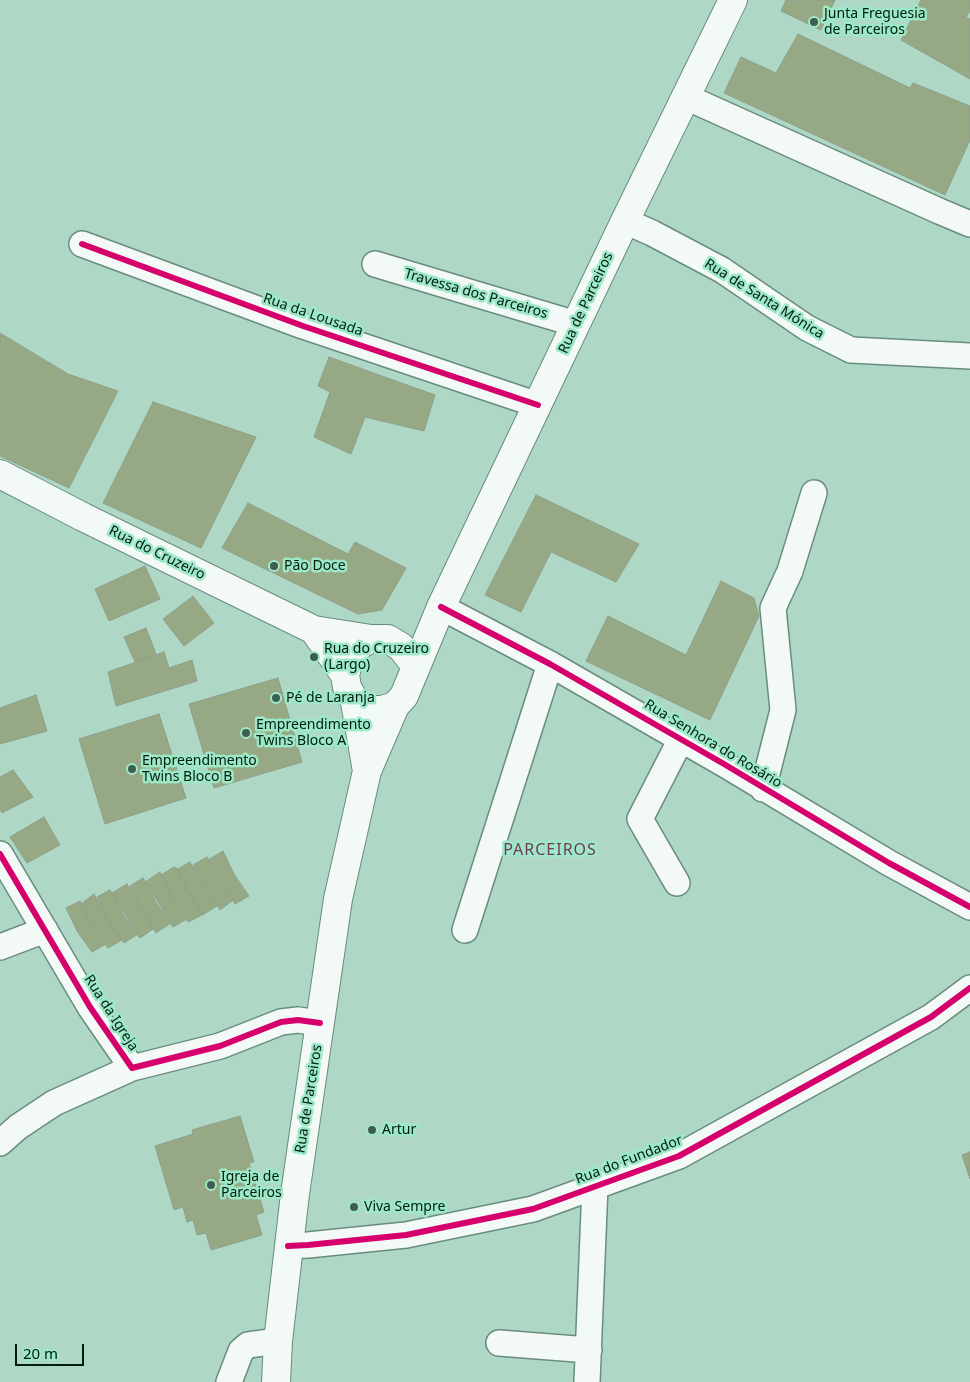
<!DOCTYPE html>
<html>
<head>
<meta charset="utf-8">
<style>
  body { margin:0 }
  #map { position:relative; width:970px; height:1382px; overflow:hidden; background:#aed8c5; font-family:"Noto Sans",sans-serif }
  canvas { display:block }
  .scale { position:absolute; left:15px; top:1344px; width:69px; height:22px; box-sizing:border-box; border:2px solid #001d12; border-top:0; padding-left:6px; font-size:15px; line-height:18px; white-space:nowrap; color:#001d12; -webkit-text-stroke:4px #9de9c7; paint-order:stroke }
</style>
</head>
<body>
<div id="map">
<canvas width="970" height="1382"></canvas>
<div class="scale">20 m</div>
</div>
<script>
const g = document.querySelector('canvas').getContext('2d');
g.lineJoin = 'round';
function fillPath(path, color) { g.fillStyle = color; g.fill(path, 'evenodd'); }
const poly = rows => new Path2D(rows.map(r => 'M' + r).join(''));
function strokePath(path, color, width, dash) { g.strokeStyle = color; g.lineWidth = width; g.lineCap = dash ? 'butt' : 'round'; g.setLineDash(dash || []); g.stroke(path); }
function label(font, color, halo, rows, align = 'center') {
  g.font = font + ' "Noto Sans",sans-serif'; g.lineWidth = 5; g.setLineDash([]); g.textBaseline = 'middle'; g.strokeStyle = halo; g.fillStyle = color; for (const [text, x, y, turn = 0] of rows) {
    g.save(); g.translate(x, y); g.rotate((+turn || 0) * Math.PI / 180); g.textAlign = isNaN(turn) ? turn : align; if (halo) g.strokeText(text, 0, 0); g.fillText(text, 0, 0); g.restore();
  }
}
const building = poly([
  [786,0,835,0,821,30,781,11,786,0],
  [921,0,970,0,970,11,966,17,970,19,970,79,901,40,921,0],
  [798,34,910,88,913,83,970,106,970,140,945,195,724,93,741,57,776,73,798,34],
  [0,333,68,374,118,391,69,488,0,456,0,333],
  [329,357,435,395,424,431,365,417,351,454,314,437,330,392,318,386,329,357],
  [153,402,256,437,201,548,103,503,153,402],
  [536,495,639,544,616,582,551,552,521,612,485,595,536,495],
  [248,503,348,554,355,542,406,568,382,610,358,614,222,548,248,503],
  [145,566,160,599,109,621,95,589,145,566],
  [721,581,754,598,759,616,710,720,586,661,608,616,686,655,721,581],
  [193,596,214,623,184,646,163,619,193,596],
  [146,628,156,654,135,662,124,637,146,628],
  [164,652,169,668,192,660,197,681,116,706,108,672,164,652],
  [278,678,302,762,214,788,189,704,278,678],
  [36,695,47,731,0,744,0,708,36,695],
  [159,714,186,798,105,824,79,739,159,714],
  [13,770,33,797,2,813,0,810,0,777,13,770],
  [44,817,60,845,27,863,10,837,44,817],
  [223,851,234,874,249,896,235,904,218,879,208,860,223,851],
  [207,857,232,901,220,910,193,865,207,857],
  [190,862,217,906,204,914,187,890,178,869,190,862],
  [174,867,178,869,187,890,204,914,188,922,173,900,161,875,174,867],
  [160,872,172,897,187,919,173,927,157,904,145,882,160,872],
  [143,878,171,923,156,933,140,908,130,886,143,878],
  [127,884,153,929,140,938,124,915,112,893,127,884],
  [110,890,138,934,124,943,109,921,97,897,110,890],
  [94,894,107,918,122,940,108,948,92,926,81,904,94,894],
  [80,901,91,923,106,944,92,952,77,931,66,908,80,901],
  [240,1116,254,1162,249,1163,264,1212,256,1215,262,1235,211,1250,206,1233,197,1235,193,1220,187,1222,183,1207,174,1210,155,1146,193,1134,192,1130,240,1116],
  [970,1152,970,1179,962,1155,970,1152]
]);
const minor = poly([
  [686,97,939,211,970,224],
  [625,221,652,233,722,270,807,328,851,350,970,356],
  [82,244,303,326,538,405],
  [375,264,576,324],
  [441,607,550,664,724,764,889,863,970,907],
  [763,789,783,710,773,608,790,571,814,493],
  [0,854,90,1007,132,1068,220,1046,281,1022,298,1020,320,1023],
  [677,883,640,819,681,739],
  [465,930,550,664],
  [0,947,45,930],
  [0,1143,18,1127,54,1103,132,1068],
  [288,1246,308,1245,406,1235,533,1209,679,1156,931,1017,970,988],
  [499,1343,589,1350],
  [229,1382,241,1351,248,1345,278,1341],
  [587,1382,595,1186]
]);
const tertiary = poly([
  [0,474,83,517,314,630,371,639],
  [314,630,345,675]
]);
const secondary = poly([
  [415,669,412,661,401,647,388,639,371,639,360,644,349,660,345,675,347,687,355,702,365,708,373,710,382,710,395,706,404,696,441,607,625,221,733,0],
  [355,702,367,771],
  [276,1382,278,1341,295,1194,338,899,367,771,395,706]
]);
const cycleway = poly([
  [82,244,303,326,538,405],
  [441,607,550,664,724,764,889,863,970,907],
  [0,854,90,1007,132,1068,220,1046,281,1022,298,1020,320,1023],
  [288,1246,308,1245,406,1235,533,1209,679,1156,931,1017,970,988]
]);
const markers = [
  [814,22,5,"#3d5e51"],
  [274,566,5,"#3d5e51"],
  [314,657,5,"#3d5e51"],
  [276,698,5,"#3d5e51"],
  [246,733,5,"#3d5e51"],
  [132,769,5,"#3d5e51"],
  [372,1130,5,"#3d5e51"],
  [211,1185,5,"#3d5e51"],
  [354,1207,5,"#3d5e51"]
];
const poiNames = [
  ["Junta Freguesia",824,14],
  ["de Parceiros",824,30],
  ["Pão Doce",284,566],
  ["Rua do Cruzeiro",324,649],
  ["(Largo)",324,665],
  ["Pé de Laranja",286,698],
  ["Empreendimento",256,725],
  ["Twins Bloco A",256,741],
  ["Empreendimento",142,761],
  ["Twins Bloco B",142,777],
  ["Artur",382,1130],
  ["Igreja de",221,1177],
  ["Parceiros",221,1193],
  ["Viva Sempre",364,1207]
];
const streetNames = [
  ["Travessa dos Parceiros",476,294,16],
  ["Rua de Santa Mónica",764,299,32],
  ["Rua de Parceiros",586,303,-65],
  ["Rua da Lousada",313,315,19],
  ["Rua do Cruzeiro",157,553,26],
  ["Rua Senhora do Rosário",713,744,31],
  ["Rua da Igreja",111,1013,57],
  ["Rua de Parceiros",309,1099,-81],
  ["Rua do Fundador",629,1160,-21]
];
const quarterNames = [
  ["PARCEIROS",550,850]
];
fillPath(building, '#97a885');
strokePath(building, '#8ea08b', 1);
strokePath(minor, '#698c7e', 28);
strokePath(tertiary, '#698c7e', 30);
strokePath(secondary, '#698c7e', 30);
strokePath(minor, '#f3f9f6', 25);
strokePath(tertiary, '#f3f9f6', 28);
strokePath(secondary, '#f3f9f6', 28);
strokePath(cycleway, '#d6006c', 6);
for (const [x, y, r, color] of markers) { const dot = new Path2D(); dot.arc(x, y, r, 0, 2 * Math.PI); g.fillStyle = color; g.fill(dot); strokePath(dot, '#9de9c7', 2); }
label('14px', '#001d12', '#9de9c7', poiNames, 'left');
label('14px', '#001d12', '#9de9c7', streetNames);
g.letterSpacing = '1px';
label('16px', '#75375d', '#9de9c7', quarterNames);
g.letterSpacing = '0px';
</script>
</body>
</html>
